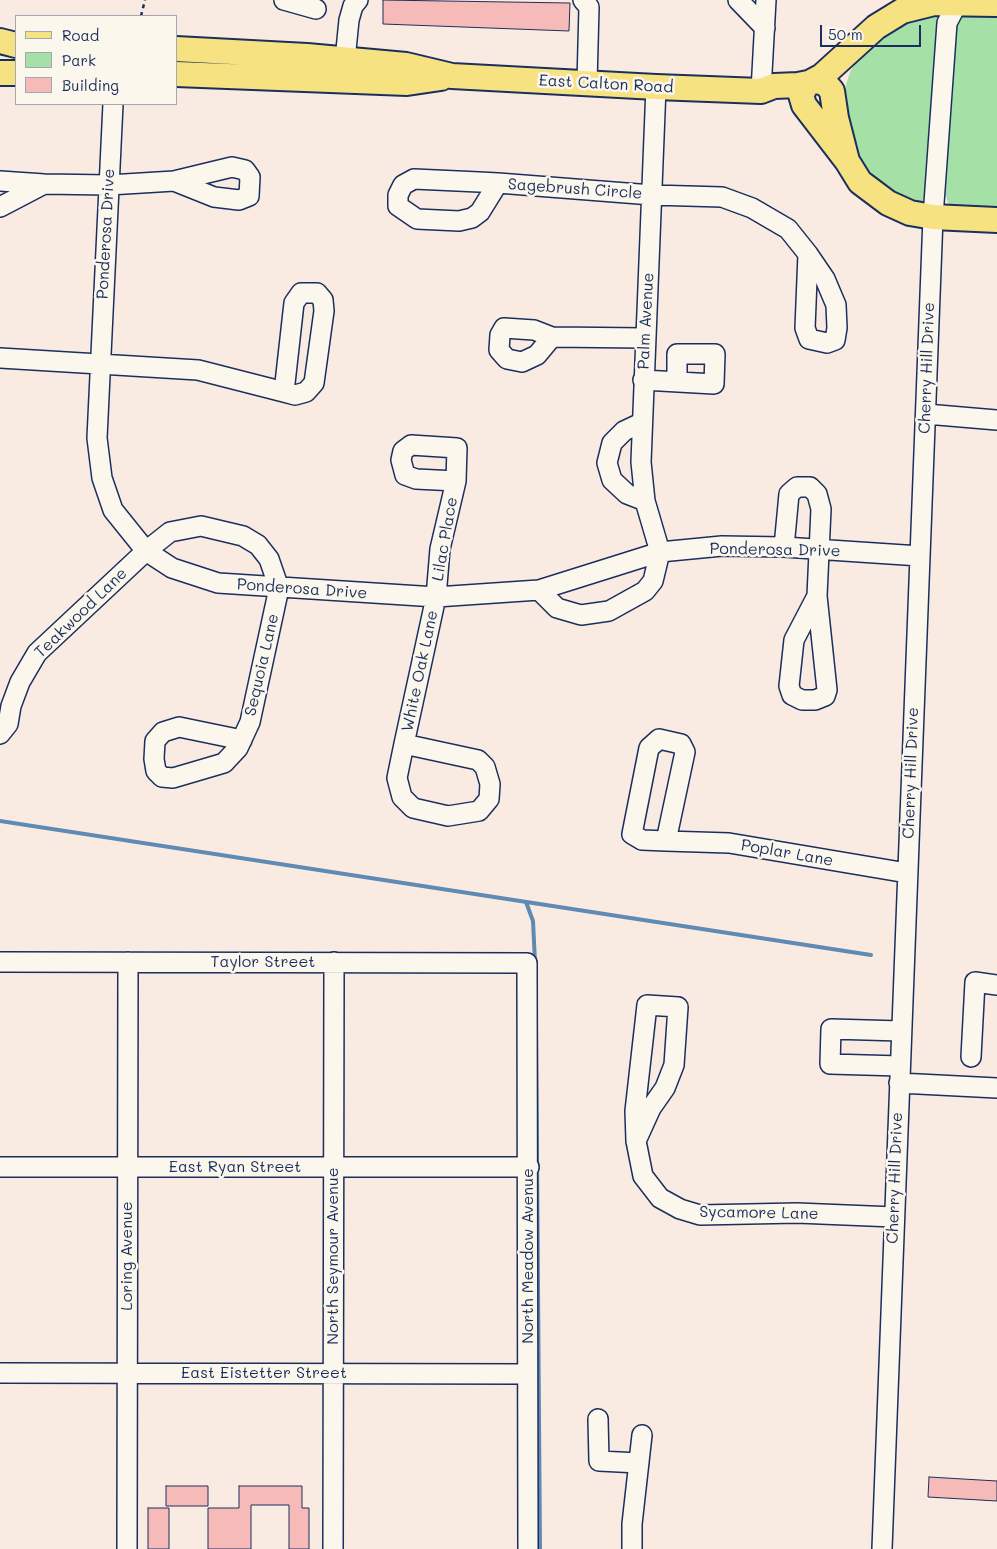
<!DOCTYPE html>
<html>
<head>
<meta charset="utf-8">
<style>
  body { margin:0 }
  #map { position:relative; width:997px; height:1549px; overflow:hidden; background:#faebe2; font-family:Mali,sans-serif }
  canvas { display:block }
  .legend { position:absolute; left:15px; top:15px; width:162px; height:90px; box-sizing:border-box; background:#fbf7ec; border:1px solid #a1a7b3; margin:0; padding:6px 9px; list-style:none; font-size:15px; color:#1b2f5e }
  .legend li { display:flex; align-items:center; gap:10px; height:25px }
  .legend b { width:25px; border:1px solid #a1a7b3 }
  .scale { position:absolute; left:820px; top:25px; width:101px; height:22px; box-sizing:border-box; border:2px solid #1b2f5e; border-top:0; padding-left:6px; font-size:15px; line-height:18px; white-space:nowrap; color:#1b2f5e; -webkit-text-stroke:4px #fbf7ec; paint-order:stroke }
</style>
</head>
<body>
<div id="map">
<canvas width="997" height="1549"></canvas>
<ul class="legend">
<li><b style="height:6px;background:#f7e281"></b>Road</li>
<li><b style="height:14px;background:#a5e1a7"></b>Park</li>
<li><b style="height:14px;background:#f6bab8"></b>Building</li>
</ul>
<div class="scale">50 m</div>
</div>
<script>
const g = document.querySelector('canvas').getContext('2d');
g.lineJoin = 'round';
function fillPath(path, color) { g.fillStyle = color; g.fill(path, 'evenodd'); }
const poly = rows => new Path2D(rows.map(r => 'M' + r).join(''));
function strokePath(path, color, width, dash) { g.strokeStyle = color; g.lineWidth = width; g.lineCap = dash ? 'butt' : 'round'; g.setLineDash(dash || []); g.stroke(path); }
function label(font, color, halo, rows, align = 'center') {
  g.font = font + ' Mali,sans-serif'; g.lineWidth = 5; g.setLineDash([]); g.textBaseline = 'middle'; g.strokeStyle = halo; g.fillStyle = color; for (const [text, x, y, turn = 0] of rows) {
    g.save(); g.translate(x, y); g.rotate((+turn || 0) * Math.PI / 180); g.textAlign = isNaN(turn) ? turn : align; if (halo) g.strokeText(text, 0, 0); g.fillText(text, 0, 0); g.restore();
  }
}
const green = poly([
  [997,12,997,211,956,209,948,203,945,193,954,26,960,15],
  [939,14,930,189,925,203,923,203,905,197,883,185,855,156,843,95,850,72,858,60,883,33,912,19]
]);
const stream = poly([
  [0,821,871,955],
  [526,902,533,921,535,962],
  [536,1024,540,1549]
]);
const building = poly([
  [383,0,570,3,569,31,383,24,383,0],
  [929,1477,997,1481,997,1501,928,1497,929,1477],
  [166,1486,208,1486,208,1506,166,1506,166,1486],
  [239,1486,302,1486,302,1508,309,1508,309,1549,289,1549,289,1505,251,1505,251,1549,208,1549,208,1508,239,1508,239,1486],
  [148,1508,169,1508,169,1549,148,1549,148,1508]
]);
const path = poly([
  [141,16,145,0]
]);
const minor = poly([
  [284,0,316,9],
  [583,0,589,7,587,83],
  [738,0,765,28],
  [345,60,349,20,353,6,358,0],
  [761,91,766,0],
  [113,104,97,438,102,478,113,510,146,551,172,568,218,583,436,597,539,590,660,552,722,546,784,547,920,556],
  [0,181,44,184,109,185,174,181,232,167,245,170,250,177,249,196,239,200,214,197,174,181],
  [498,183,480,212,472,218,459,221,417,219,398,206,398,195,403,185,414,179,479,182,498,183,652,195,722,197,752,208,788,229,808,254,825,279,836,305,837,328,835,340,827,343,809,339,805,328,808,254],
  [0,207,44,184],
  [552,337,537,355,522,362,507,359,499,350,500,335,504,328,534,330,552,337,644,338],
  [0,358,198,370,284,392,295,395,306,392,314,383,324,311,323,300,317,293,301,293,294,303,284,392],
  [643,380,714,384,715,354,677,354,677,382],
  [926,414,997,420],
  [641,423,624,431,612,443,607,463,612,480,627,494,645,501],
  [784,547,789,494,797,487,810,487,817,494,821,509,817,596,827,690,825,696,815,700,802,700,792,695,789,686,794,640,817,596],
  [539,590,557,608,581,615,609,611,645,591,653,581,660,552,645,501,641,462,656,87],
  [0,734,8,724,11,706,20,682,37,653,146,551,170,532,201,526,243,536,258,545,269,559,279,588,250,722,238,748,224,763,173,778,162,777,156,771,154,759,155,741,163,732,179,727,242,740],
  [404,744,478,760,485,767,490,784,489,799,479,811,448,816,413,808,402,797,397,778,404,744,436,597,440,549,456,481,457,448,411,445,403,451,401,460,405,475,416,479,456,481],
  [666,841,685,752,681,744,659,739,649,748,632,834,642,840,666,841,729,843,907,873],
  [0,962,527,963,528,1549],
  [971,1057,975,982,997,985],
  [900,1066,830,1064,831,1029,901,1031],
  [899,1083,997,1088],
  [636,1141,651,1108,665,1088,674,1065,678,1007,647,1005,635,1111,636,1141,643,1176,660,1198,680,1209,700,1215,797,1213,894,1217],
  [0,1167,529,1167],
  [0,1373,527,1374],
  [598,1419,599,1461,639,1463],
  [127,1549,128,962],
  [333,1549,334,962],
  [632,1549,632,1524,642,1435],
  [882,1549,933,217,947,23,959,0]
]);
const major = poly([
  [997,4,934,3,902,11,876,27,822,76,807,84,801,95,804,105,847,161,860,182,888,203,910,213,933,217,997,220],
  [0,41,16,45],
  [176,49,307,56,406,65,452,76,656,87,761,91,774,86,798,85,818,81,826,84,832,91,836,118,847,161],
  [0,73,16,73],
  [176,74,407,83,441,78]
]);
const streetNames = [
  ["East Calton Road",606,84,3],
  ["Sagebrush Circle",575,189,4],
  ["Ponderosa Drive",106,234,-87],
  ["Palm Avenue",646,321,-87],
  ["Cherry Hill Drive",927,368,-88],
  ["Lilac Place",445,539,-80],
  ["Ponderosa Drive",775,550,1],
  ["Ponderosa Drive",302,589,4],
  ["Teakwood Lane",81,613,-44],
  ["Sequoia Lane",262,665,-77],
  ["White Oak Lane",420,671,-78],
  ["Cherry Hill Drive",911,773,-88],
  ["Poplar Lane",787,853,10],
  ["Taylor Street",263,962],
  ["East Ryan Street",235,1167],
  ["Cherry Hill Drive",895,1178,-88],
  ["Sycamore Lane",759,1213,1],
  ["Loring Avenue",127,1256,-90],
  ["North Seymour Avenue",333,1256,-90],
  ["North Meadow Avenue",528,1256,-90],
  ["East Eistetter Street",264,1373]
];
fillPath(green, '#a5e1a7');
strokePath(stream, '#5f8ab3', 4);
fillPath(building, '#f6bab8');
strokePath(building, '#1b2f5e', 1);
strokePath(minor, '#1b2f5e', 22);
strokePath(major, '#1b2f5e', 28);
strokePath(path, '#1b2f5e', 2.5, [4, 4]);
strokePath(minor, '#fbf7ec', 19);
strokePath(major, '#f7e281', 24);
label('16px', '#1b2f5e', '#fbf7ec', streetNames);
</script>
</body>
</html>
